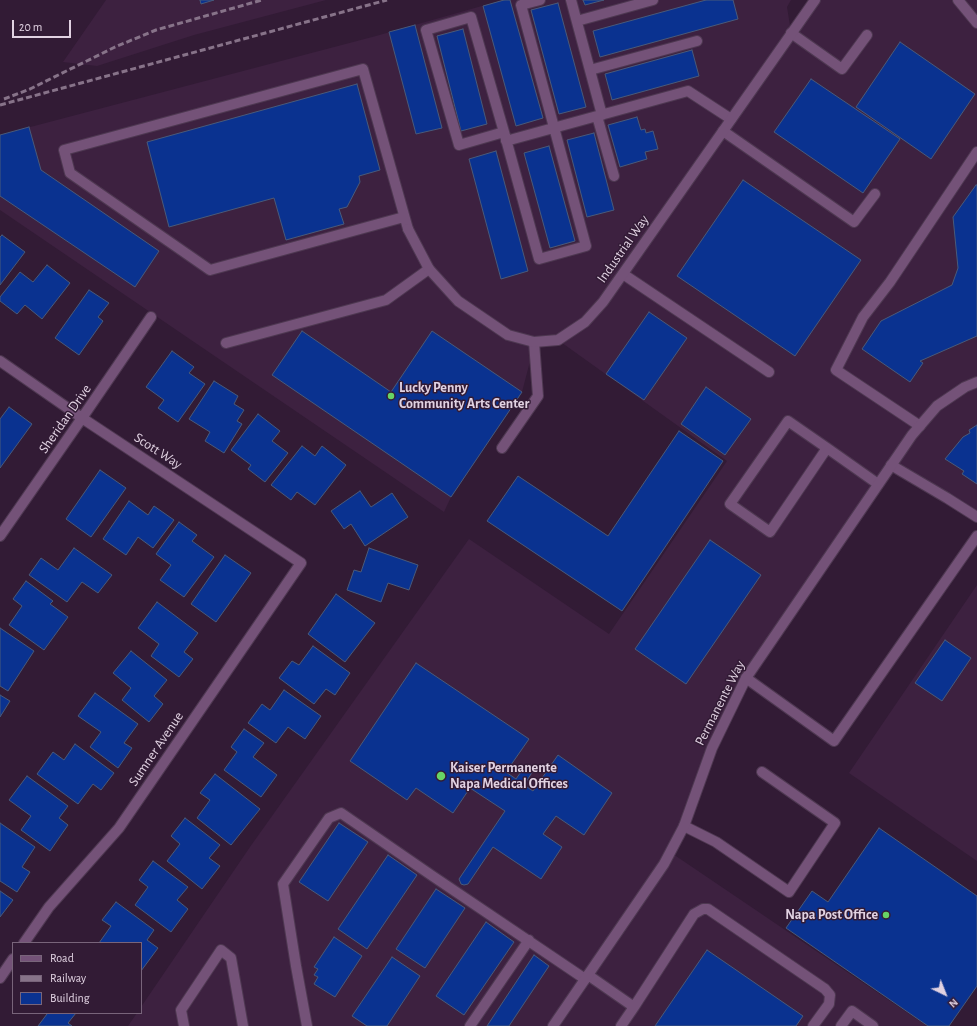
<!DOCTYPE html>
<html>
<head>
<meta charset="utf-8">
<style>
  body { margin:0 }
  #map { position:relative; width:977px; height:1026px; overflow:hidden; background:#321b35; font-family:"Alegreya Sans",sans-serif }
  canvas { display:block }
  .legend { position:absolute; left:12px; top:942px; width:130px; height:72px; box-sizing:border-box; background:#321b35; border:1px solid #78647a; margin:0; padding:5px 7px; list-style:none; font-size:12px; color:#e1d2e2 }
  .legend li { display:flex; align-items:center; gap:8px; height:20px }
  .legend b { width:20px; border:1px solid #78647a }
  .north { position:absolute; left:925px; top:974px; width:40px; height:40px; -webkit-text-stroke:3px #321b35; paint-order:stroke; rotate:137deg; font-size:11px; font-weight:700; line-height:16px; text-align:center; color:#e1d2e2 }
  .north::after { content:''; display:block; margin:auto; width:14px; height:18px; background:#e1d2e2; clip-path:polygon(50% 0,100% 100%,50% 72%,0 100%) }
  .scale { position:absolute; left:12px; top:20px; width:59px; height:18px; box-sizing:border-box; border:2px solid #e1d2e2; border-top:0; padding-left:5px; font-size:12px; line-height:14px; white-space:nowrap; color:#e1d2e2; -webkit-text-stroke:3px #321b35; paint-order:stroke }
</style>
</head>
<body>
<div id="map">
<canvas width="977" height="1026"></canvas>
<ul class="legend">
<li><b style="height:5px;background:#745278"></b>Road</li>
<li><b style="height:5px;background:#877389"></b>Railway</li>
<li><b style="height:11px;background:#0a3290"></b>Building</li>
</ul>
<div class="north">N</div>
<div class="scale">20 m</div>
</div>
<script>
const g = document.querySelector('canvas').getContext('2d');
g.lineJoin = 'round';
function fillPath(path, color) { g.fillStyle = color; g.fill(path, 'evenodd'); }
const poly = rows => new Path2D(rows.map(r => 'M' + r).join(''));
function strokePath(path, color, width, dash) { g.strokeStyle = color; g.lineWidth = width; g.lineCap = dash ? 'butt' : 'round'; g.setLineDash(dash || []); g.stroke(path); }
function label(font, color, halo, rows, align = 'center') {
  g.font = font + ' "Alegreya Sans",sans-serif'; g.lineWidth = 3; g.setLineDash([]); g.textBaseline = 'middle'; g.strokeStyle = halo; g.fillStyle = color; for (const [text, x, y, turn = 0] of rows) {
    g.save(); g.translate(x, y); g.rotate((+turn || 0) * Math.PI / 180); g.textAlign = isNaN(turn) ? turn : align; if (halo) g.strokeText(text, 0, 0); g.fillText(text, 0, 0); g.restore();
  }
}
const built = poly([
  [106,0,326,0,194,35,97,66,63,62],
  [503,0,791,0,787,7,791,32,815,0,977,0,977,517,891,465,746,678,670,852,927,1026,128,1026,137,1013,141,1013,141,1007,250,847,469,539,609,634,727,461,558,340,535,342,522,392,451,497,444,512,0,210,0,135,376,36],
  [977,585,977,861,849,773]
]);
const building = poly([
  [200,0,214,0,201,4,200,0],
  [504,0,510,0,543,118,516,126,483,6,504,0],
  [583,0,604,0,585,5,583,0],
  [706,0,733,0,738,19,600,57,593,31,706,0],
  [558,3,586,107,559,114,531,10,558,3],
  [415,25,442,128,416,134,389,32,415,25],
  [463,29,487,124,461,131,437,36,463,29],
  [900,42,975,94,931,159,856,107,900,42],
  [692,50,699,76,612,100,605,74,692,50],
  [811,79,900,139,863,193,774,132,811,79],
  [357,84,380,170,359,176,360,182,347,207,339,209,344,224,286,240,274,198,169,227,147,142,357,84],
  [637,117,641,130,645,129,646,133,653,131,658,149,645,152,647,159,620,167,608,125,637,117],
  [29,127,41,170,159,251,135,287,0,196,0,135,29,127],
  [594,133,614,210,587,217,567,140,594,133],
  [549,146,575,241,550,248,524,153,549,146],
  [496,151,528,271,501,279,469,159,496,151],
  [743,180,861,260,795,356,677,276,743,180],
  [976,185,977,185,977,336,920,361,923,363,910,382,862,349,881,321,952,285,958,268,953,217,976,185],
  [2,235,25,252,0,285,0,237,2,235],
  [47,265,70,283,42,319,25,305,17,314,0,301,0,297,20,272,33,282,47,265],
  [89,290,109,303,98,317,103,321,79,355,55,338,89,290],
  [649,312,687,338,644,400,606,374,649,312],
  [302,331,391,392,432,331,522,392,451,497,272,375,302,331],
  [172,351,194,367,189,373,205,384,178,422,158,408,164,400,146,387,172,351],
  [214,381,238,396,234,404,244,410,237,421,242,424,224,453,205,441,210,432,189,419,214,381],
  [706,387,751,419,725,455,681,424,706,387],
  [9,407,32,424,0,468,0,419,9,407],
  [258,414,280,431,272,441,288,453,265,482,248,469,251,465,231,450,258,414],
  [977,425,977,484,962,474,964,471,945,459,963,437,970,433,969,430,977,425],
  [679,431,723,461,622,611,487,521,518,476,608,536,679,431],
  [302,446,315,456,322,446,346,465,315,505,297,492,291,500,271,485,302,446],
  [100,470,126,488,91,537,66,519,100,470],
  [360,491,371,507,392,493,408,517,365,546,351,524,344,529,331,511,360,491],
  [129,501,148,515,154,506,174,520,153,548,138,537,126,555,103,539,129,501],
  [179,522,197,535,192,541,214,557,184,597,160,580,171,565,156,554,179,522],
  [710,540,761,575,686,684,635,649,710,540],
  [74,548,112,575,98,593,82,582,67,602,29,575,41,558,58,570,74,548],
  [369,548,418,565,409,590,388,583,381,602,347,590,354,570,361,572,369,548],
  [225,555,251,573,216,622,191,604,225,555],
  [26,581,53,601,50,604,68,617,44,650,9,625,22,606,13,599,26,581],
  [336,594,375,623,345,662,308,634,336,594],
  [157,602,198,633,184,652,193,659,179,677,151,656,159,644,138,628,157,602],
  [0,628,34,651,8,691,0,686,0,628],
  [945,640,971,658,942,701,915,683,945,640],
  [313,646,350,673,335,695,326,689,314,704,279,678,292,661,299,665,313,646],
  [131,651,167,680,154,696,163,704,149,722,122,700,131,688,113,673,131,651],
  [416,663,529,739,506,772,516,779,525,766,531,765,533,767,533,771,524,785,533,791,558,755,612,793,584,835,556,816,543,834,562,847,541,879,493,847,468,884,464,885,461,884,459,879,505,811,470,788,453,813,416,788,407,800,350,761,416,663],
  [284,690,321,716,305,739,288,727,276,743,248,723,262,704,270,710,284,690],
  [95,693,138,724,124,743,132,748,118,768,90,747,101,732,78,716,95,693],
  [0,695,10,701,0,717,0,695],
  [244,729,264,743,253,757,277,775,261,797,224,770,237,752,231,747,244,729],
  [75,744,114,773,101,790,93,784,78,804,37,774,53,752,64,760,75,744],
  [215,774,260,809,231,845,197,818,210,800,200,793,215,774],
  [27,776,68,806,59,818,68,825,50,851,21,830,31,816,9,800,27,776],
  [185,818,220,845,209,858,220,866,202,889,167,861,180,844,171,836,185,818],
  [0,823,35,847,22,867,30,872,17,892,0,881,0,823],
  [339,823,368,842,328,901,299,882,339,823],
  [879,828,977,896,977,986,949,1026,928,1026,786,928,812,891,828,902,879,828],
  [388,855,417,875,367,949,338,929,388,855],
  [153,861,188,887,177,900,188,909,171,932,135,905,148,887,139,880,153,861],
  [436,889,465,908,425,968,396,949,436,889],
  [0,891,13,900,0,917,0,891],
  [116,902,154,930,147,940,158,948,141,971,141,943,99,943,111,926,102,920,116,902],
  [486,922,514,942,464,1015,436,996,486,922],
  [334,937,362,956,335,997,314,984,318,977,314,975,318,969,314,967,334,937],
  [707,950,803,1016,796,1026,655,1026,707,950],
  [534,955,549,966,509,1026,487,1026,534,955],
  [392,957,420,976,387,1026,367,1026,352,1016,392,957],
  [46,1013,76,1013,68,1023,72,1026,38,1026,47,1014,46,1013]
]);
const service = poly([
  [571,0,602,115],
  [577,21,653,0],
  [791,33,842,69,867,35],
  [590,70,697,41],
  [597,116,614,176],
  [723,131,854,222,875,194],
  [504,132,459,145,426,30,471,17,504,132,539,259,586,246,521,5,540,0],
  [506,141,688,91,731,119],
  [404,217,210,270,70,173,64,150,363,69,408,229],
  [623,274,769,372],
  [226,343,386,300,429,269],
  [920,426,836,370,863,317,890,282,977,152],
  [502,448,538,396,534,342],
  [827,448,788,421,730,504,770,532,827,448,878,484],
  [891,465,947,498,977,517],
  [746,678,834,741,977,536],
  [684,826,716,842,789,892,835,823,762,772],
  [588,975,634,1007,694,914,703,909,708,909,825,989,830,995,829,1004,813,1026],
  [184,1026,181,1010,221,950,231,958,243,1026],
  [307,1026,296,966,283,884,329,818,341,813,431,875,585,979],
  [470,1026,529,940],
  [621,1026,634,1007],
  [841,1026,852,1011,873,1026]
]);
const minor = poly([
  [408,229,429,269,458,301,508,335,534,342,558,340,585,322,603,302,815,0],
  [0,361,82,418,301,563,119,828,49,907,24,943],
  [0,536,82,418,151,317],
  [0,978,13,959],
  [553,1026,664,864,684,826,712,748,746,678,912,435,937,406,965,387,977,382]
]);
const tertiary = poly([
  [958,0,977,23]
]);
const rail = poly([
  [4,99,30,89,115,47,156,30,262,0],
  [0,105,387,0]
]);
const markers = [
  [391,396,4,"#68d465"],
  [441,776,5,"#68d465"],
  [886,915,4,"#68d465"]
];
const streetNames = [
  ["Industrial Way",623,249,-55],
  ["Sheridan Drive",65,419,-55],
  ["Scott Way",158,451,33],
  ["Permanente Way",720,703,-63],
  ["Sumner Avenue",156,749,-56]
];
const poiNames = [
  ["Lucky Penny",399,388],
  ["Community Arts Center",399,404],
  ["Kaiser Permanente",450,768],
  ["Napa Medical Offices",450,784],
  ["Napa Post Office",878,915,"right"]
];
fillPath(built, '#3d2140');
fillPath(building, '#0a3290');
strokePath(building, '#495a7a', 1);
strokePath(service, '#4e3851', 12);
strokePath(minor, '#4e3851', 12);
strokePath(tertiary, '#4e3851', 12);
strokePath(service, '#745278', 10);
strokePath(minor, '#745278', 10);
strokePath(tertiary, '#745278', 10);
strokePath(rail, '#877389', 3, [6, 3]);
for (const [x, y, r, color] of markers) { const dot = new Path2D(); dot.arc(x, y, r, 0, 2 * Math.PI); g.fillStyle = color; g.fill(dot); strokePath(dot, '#321b35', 1.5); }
label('14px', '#e1d2e2', '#321b35', streetNames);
label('bold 14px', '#e1d2e2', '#321b35', poiNames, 'left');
</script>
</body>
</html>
